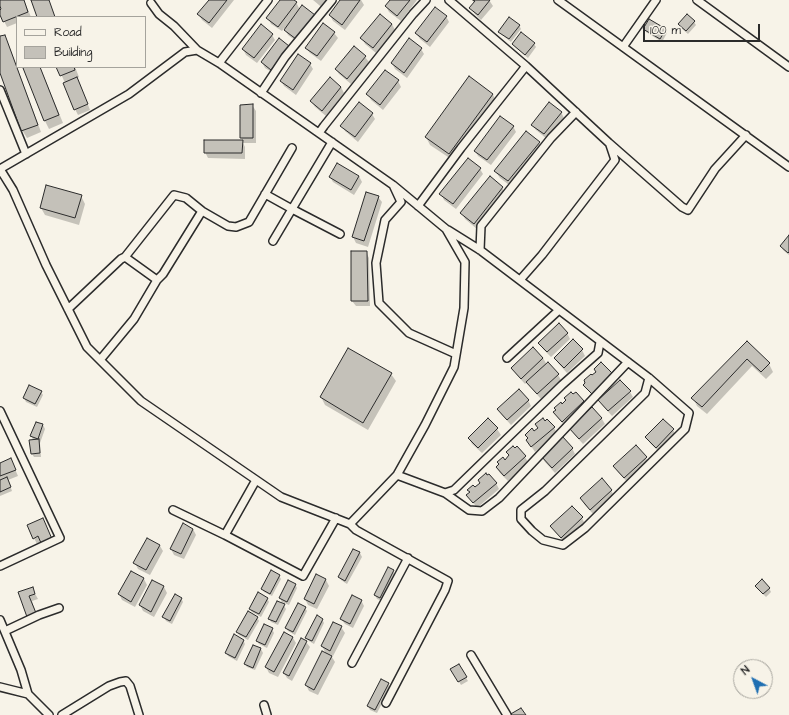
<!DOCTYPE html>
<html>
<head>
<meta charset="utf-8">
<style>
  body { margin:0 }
  #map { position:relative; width:789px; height:715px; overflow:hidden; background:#f7f3e8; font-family:"Architects Daughter",sans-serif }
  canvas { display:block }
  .legend { position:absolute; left:16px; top:16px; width:130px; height:52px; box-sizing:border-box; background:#f7f3e8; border:1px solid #a5a39c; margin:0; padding:5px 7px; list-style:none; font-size:12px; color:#2b2b2b }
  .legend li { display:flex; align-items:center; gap:8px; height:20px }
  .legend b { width:20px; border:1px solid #a5a39c }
  .north { position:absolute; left:733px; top:659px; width:40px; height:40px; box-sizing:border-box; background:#f7f3e8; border:1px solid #a5a39c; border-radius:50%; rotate:319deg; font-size:11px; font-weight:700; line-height:16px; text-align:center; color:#2b2b2b }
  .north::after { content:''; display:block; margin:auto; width:14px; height:18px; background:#1f6fb2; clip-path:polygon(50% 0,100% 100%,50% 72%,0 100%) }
  .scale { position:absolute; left:643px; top:24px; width:117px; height:18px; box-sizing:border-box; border:2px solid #2b2b2b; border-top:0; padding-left:5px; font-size:12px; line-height:14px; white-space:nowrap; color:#2b2b2b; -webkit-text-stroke:3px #f7f3e8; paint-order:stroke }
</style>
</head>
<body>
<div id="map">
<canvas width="789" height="715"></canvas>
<ul class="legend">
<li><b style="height:5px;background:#f7f3e8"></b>Road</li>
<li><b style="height:11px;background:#c4c1b9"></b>Building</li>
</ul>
<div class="north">N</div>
<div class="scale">100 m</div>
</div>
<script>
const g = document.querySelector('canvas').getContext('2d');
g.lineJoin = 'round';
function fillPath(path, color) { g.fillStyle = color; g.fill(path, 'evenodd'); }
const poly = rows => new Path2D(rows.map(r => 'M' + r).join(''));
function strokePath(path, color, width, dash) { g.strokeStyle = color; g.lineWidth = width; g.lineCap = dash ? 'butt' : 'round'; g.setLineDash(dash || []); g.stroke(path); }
const shadow = poly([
  [0,0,24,0,31,17,17,17,17,23,7,27,0,13,0,11,3,10,0,3],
  [210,0,234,0,212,28,202,20,199,15],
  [281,0,293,0,296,2,300,10,314,16,317,21,300,44,288,35,284,28,282,31,271,24,268,18],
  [313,0,333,0,325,10],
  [341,0,361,0,364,5,345,30,333,21,330,15],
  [391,0,417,0,401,21,389,12,386,6],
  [472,0,489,0,493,6,481,20,474,13,471,8,474,3],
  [446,16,449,22,430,47,420,39,416,33],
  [694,22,696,25,688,34,681,28,679,24],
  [392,24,395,30,376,53,365,44,362,38],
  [323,25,334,33,338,38,321,61,310,53,306,48],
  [519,25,521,29,511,42,502,35,500,32],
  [644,29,665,29,667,33,662,42,646,32],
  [272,35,275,40,257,63,246,55,243,49],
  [4,36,8,43,41,132,27,138,22,130,0,70,0,37],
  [513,44,534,44,536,47,528,58,515,47],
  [288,46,291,52,275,74,265,68,262,62],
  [354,47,365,57,369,62,351,84,339,74,336,69],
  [421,49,424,54,407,78,395,69,392,63],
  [310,64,313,69,296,95,284,86,281,81],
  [29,67,40,67,63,123,49,129,45,121,24,69],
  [58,67,75,67,79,77,77,78,80,84,90,110,78,115,75,109,65,83],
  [469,78,493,95,497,102,454,161,430,145,426,137],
  [330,79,341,87,344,93,326,116,315,107,311,101],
  [398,81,401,87,383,110,371,100,368,94],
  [252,105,256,111,256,143,243,143,245,147,245,159,208,158,205,152,205,141,243,141,241,138],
  [561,112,564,118,547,139,536,130,532,125],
  [372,114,375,119,358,142,345,131,342,126],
  [513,126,516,132,491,165,478,156,475,151],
  [539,143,543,150,513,188,500,178,495,171],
  [480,169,483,174,456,209,444,200,441,194],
  [359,176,362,182,354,195,333,182,330,177],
  [502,188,505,193,477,229,465,219,462,213],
  [81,196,85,204,79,225,45,215,41,208],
  [378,197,382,202,368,247,356,243,353,237],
  [789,237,789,255,783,250,781,246],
  [366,252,369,258,370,306,356,306,352,301],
  [567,333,570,339,551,357,543,349,540,343],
  [573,341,582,350,585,356,567,373,558,363,555,358],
  [747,343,769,364,773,372,766,379,752,366,707,414,697,406,693,398],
  [543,358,547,365,558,375,561,380,541,399,531,388,527,382,525,384,516,374,513,368],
  [391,374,396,381,368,430,325,405,321,397],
  [41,392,43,395,37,407,26,402,24,398],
  [630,392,633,397,612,416,603,406,599,400],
  [576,393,584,402,587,407,566,427,558,418,555,413],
  [528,400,531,406,511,425,502,415,499,409],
  [592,409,602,419,605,424,583,444,574,434,571,428],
  [488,420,497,429,501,435,482,453,472,444,469,438],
  [547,420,554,428,557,433,535,452,527,440,534,432],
  [663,420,673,430,676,435,660,453,650,443,647,438],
  [43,425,45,429,40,443,41,457,34,457,32,454,34,441,31,436],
  [572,448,575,454,555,473,545,462,542,457],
  [508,452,525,457,528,462,508,481,500,473,497,468,510,456],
  [646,458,649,463,628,483,618,472,615,466],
  [11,460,18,476,8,480,12,491,0,496,0,464],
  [496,483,499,489,477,508,468,495,471,493,469,490],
  [611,490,614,496,594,515,584,504,581,498],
  [572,507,582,518,585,524,565,543,555,532,552,526],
  [43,519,54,545,45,548,41,542,37,544,34,538],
  [183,525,193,529,196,535,184,559,174,555,171,549],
  [148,539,160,546,163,551,150,575,138,569,135,563],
  [353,550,360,553,362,557,347,584,341,580,339,577],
  [393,571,395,575,382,601,377,599,375,595],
  [131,572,144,579,147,585,135,607,122,600,119,594],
  [279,576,281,579,272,596,264,592,262,589],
  [317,576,326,580,329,586,317,609,308,605,305,599],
  [152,581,164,587,167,593,154,617,143,611,140,605],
  [288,581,295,584,297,588,289,605,282,602,286,609,278,625,271,622,269,618,283,605,280,598],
  [756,586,769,588,771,592,766,597,758,589],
  [32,588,38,599,32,601,38,619,19,593],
  [181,598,183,602,172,624,166,621,164,617],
  [267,598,269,602,261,617,252,612,250,609],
  [361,600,364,606,353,628,345,624,341,619],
  [305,608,307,611,295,635,288,631,286,628],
  [257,617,259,621,248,640,239,635,237,632],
  [322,619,324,623,314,644,309,641,306,638],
  [341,627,345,633,333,656,330,654,335,662,318,695,309,691,306,685,326,654,322,646],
  [272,629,274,633,267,648,259,644,257,641],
  [293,638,296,643,278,677,269,673,266,667],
  [243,640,245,644,237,661,228,656,226,652],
  [306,642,310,647,292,681,287,678,284,673],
  [253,646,261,649,263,653,255,670,247,667,245,664],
  [459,666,468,681,461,685,452,670],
  [388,684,390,688,377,713,370,710,368,706]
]);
const building = poly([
  [0,0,24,0,28,12,3,22,0,15,0,10,1,9,0,6,0,0],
  [31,0,49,0,55,17,37,17,31,0],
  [209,0,227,0,209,23,197,14,209,0],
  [280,0,294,0,297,2,278,27,266,18,280,0],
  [340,0,360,0,342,25,329,15,340,0],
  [390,0,410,0,397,16,385,6,390,0],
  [473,0,490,0,478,15,469,8,475,1,473,0],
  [302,5,315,15,296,39,284,30,302,5],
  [435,7,447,16,427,42,415,33,435,7],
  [380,14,392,24,373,48,360,38,380,14],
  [687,14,695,21,686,31,678,24,687,14],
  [509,17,520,25,509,39,498,32,509,17],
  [649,19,666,29,660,39,643,29,649,19],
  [323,23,335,32,317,56,305,48,323,23],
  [261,24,273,34,254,58,242,49,261,24],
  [521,32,535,43,525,55,512,44,521,32],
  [5,35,38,125,21,131,0,73,0,36,5,35],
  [279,38,289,46,271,70,261,62,279,38],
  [409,38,422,48,404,73,391,63,409,38],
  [354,46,366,56,347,79,335,69,354,46],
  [298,54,311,63,293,90,280,81,298,54],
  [26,67,40,67,59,115,44,121,23,68,26,67],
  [56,67,74,67,75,70,60,76,56,67],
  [385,70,399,80,380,105,366,94,385,70],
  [469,76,493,94,449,154,425,137,469,76],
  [77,77,88,104,74,110,63,83,77,77],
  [330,77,341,87,322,111,310,101,330,77],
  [359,102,373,113,355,137,340,126,359,102],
  [549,102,562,112,544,134,531,125,549,102],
  [253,104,253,138,240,138,240,105,253,104],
  [500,116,514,126,487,160,474,151,500,116],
  [526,131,540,142,508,181,494,171,526,131],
  [204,140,243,140,242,153,204,153,204,140],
  [468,158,481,168,453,204,439,194,468,158],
  [337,163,359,176,351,190,329,177,337,163],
  [490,176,503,187,474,224,460,213,490,176],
  [46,185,82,195,75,218,40,208,46,185],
  [366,192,379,196,364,241,352,237,366,192],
  [789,235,789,252,788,253,780,246,789,235],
  [351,251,367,251,368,301,351,301,351,251],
  [559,323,568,333,547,352,538,343,559,323],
  [573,339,583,349,564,368,554,358,573,339],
  [747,341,770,363,761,372,747,359,702,407,691,398,747,341],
  [533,347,543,358,521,379,511,368,533,347],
  [348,348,392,373,363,423,320,397,348,348],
  [548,362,559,374,537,394,526,382,548,362],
  [601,362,613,374,592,394,583,385,585,383,584,380,591,374,592,375,596,372,594,369,601,362],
  [620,380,631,391,608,411,598,400,620,380],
  [29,385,42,391,35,404,23,398,29,385],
  [519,389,529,400,507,420,497,409,519,389],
  [571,392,573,394,576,392,584,401,562,422,553,412,556,410,554,408,561,402,562,404,566,400,564,398,571,392],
  [592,407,602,418,579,439,569,428,592,407],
  [488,418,498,428,478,448,468,438,488,418],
  [543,418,545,421,547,419,555,427,531,447,526,440,528,438,525,435,532,428,534,431,538,428,535,424,543,418],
  [663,419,674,429,656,448,645,437,663,419],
  [36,422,43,424,38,439,30,436,36,422],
  [562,436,573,448,552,468,541,456,562,436],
  [39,439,40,453,31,454,29,440,39,439],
  [636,445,647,457,624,478,613,466,636,445],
  [513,446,515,448,517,446,526,456,504,476,496,467,499,464,497,462,503,457,505,460,509,455,506,452,513,446],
  [11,458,16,470,0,476,0,463,11,458],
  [486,473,487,475,489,474,497,483,473,503,466,495,470,492,467,490,473,485,475,487,480,483,478,480,486,473],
  [7,477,11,487,0,492,0,480,7,477],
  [602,478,612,490,590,510,580,498,602,478],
  [572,506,583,517,561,538,550,526,572,506],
  [43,518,52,539,41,543,38,536,33,539,27,525,43,518],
  [183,523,193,529,181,554,170,549,183,523],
  [147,538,160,545,146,570,133,563,147,538],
  [353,549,360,552,345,581,338,577,353,549],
  [388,567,394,570,380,598,374,595,388,567],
  [271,570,280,575,270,594,261,589,271,570],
  [131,571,144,578,131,602,118,594,131,571],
  [316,574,326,579,314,604,304,599,316,574],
  [762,579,770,588,763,594,755,586,762,579],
  [152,580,164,586,151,612,139,605,152,580],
  [288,580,296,584,287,602,279,598,288,580],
  [33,587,35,594,29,596,36,613,27,617,18,592,33,587],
  [258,592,268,598,259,614,249,609,258,592],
  [175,594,182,598,170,621,162,617,175,594],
  [352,595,362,600,350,624,340,619,352,595],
  [277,601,285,604,276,622,268,619,277,601],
  [298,603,306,607,293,632,285,628,298,603],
  [248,611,258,617,246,637,236,632,248,611],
  [317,615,323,619,312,641,305,638,317,615],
  [333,622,342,626,330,651,321,646,333,622],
  [264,624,273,628,265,645,256,641,264,624],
  [284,632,293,637,274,672,265,667,284,632],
  [234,634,244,640,235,658,225,653,234,634],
  [301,638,307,641,289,676,283,673,301,638],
  [253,645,261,648,253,668,244,664,253,645],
  [322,651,332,656,314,690,305,685,322,651],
  [459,664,467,677,458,682,450,669,459,664],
  [381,679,389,683,375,710,367,706,381,679],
  [521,708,526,715,509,715,521,708]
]);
const street = poly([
  [449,0,526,66,609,143,682,207,688,210,715,169,746,135],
  [558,0,789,167],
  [697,0,789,67],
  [151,3,159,14,174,26,197,50],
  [623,47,656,0],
  [197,50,219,63,393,185,446,229,465,262,464,308,454,367,425,425,397,475,350,524,281,497,141,401,87,347,46,265,13,190,0,169,129,94,185,52,197,50],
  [219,63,268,0],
  [0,90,26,154],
  [261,93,285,57,332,0],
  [319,133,324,126,413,14,426,0],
  [332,142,292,209,340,234],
  [394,187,401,202,385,220,376,263,379,303,409,333,456,354],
  [265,194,292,209,273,241],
  [418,206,461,148,526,66],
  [202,211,228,226,236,227,249,222,292,148],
  [448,230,480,250,649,378,689,413,685,429,585,528,563,545,543,540,532,531,521,519,521,510,545,491,645,393,649,378],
  [480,250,481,226,551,138,576,112],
  [125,257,157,280],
  [520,280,542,255,615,160,610,145],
  [68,309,121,259,125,257,174,195,186,198,202,211,163,274,157,280,134,319,100,360],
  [507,358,559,310],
  [0,411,60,538,0,566],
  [397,475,445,493,454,490,562,385,598,353,600,342],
  [445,493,469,510,482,511,499,498,628,362],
  [173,510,225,535,303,576,336,518],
  [350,524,356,530,448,581,445,590,386,703],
  [225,535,256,480],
  [0,620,21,670,28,694,49,715],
  [5,631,39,615,59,608],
  [471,655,507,715],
  [352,663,408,558],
  [0,687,28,694],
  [264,705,267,715],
  [62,715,109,686,120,682,126,681,130,686,139,715]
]);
fillPath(shadow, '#0003');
fillPath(building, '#c4c1b9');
strokePath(building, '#2b2b2b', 1);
strokePath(street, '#2b2b2b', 10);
strokePath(street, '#f7f3e8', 7);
</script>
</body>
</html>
